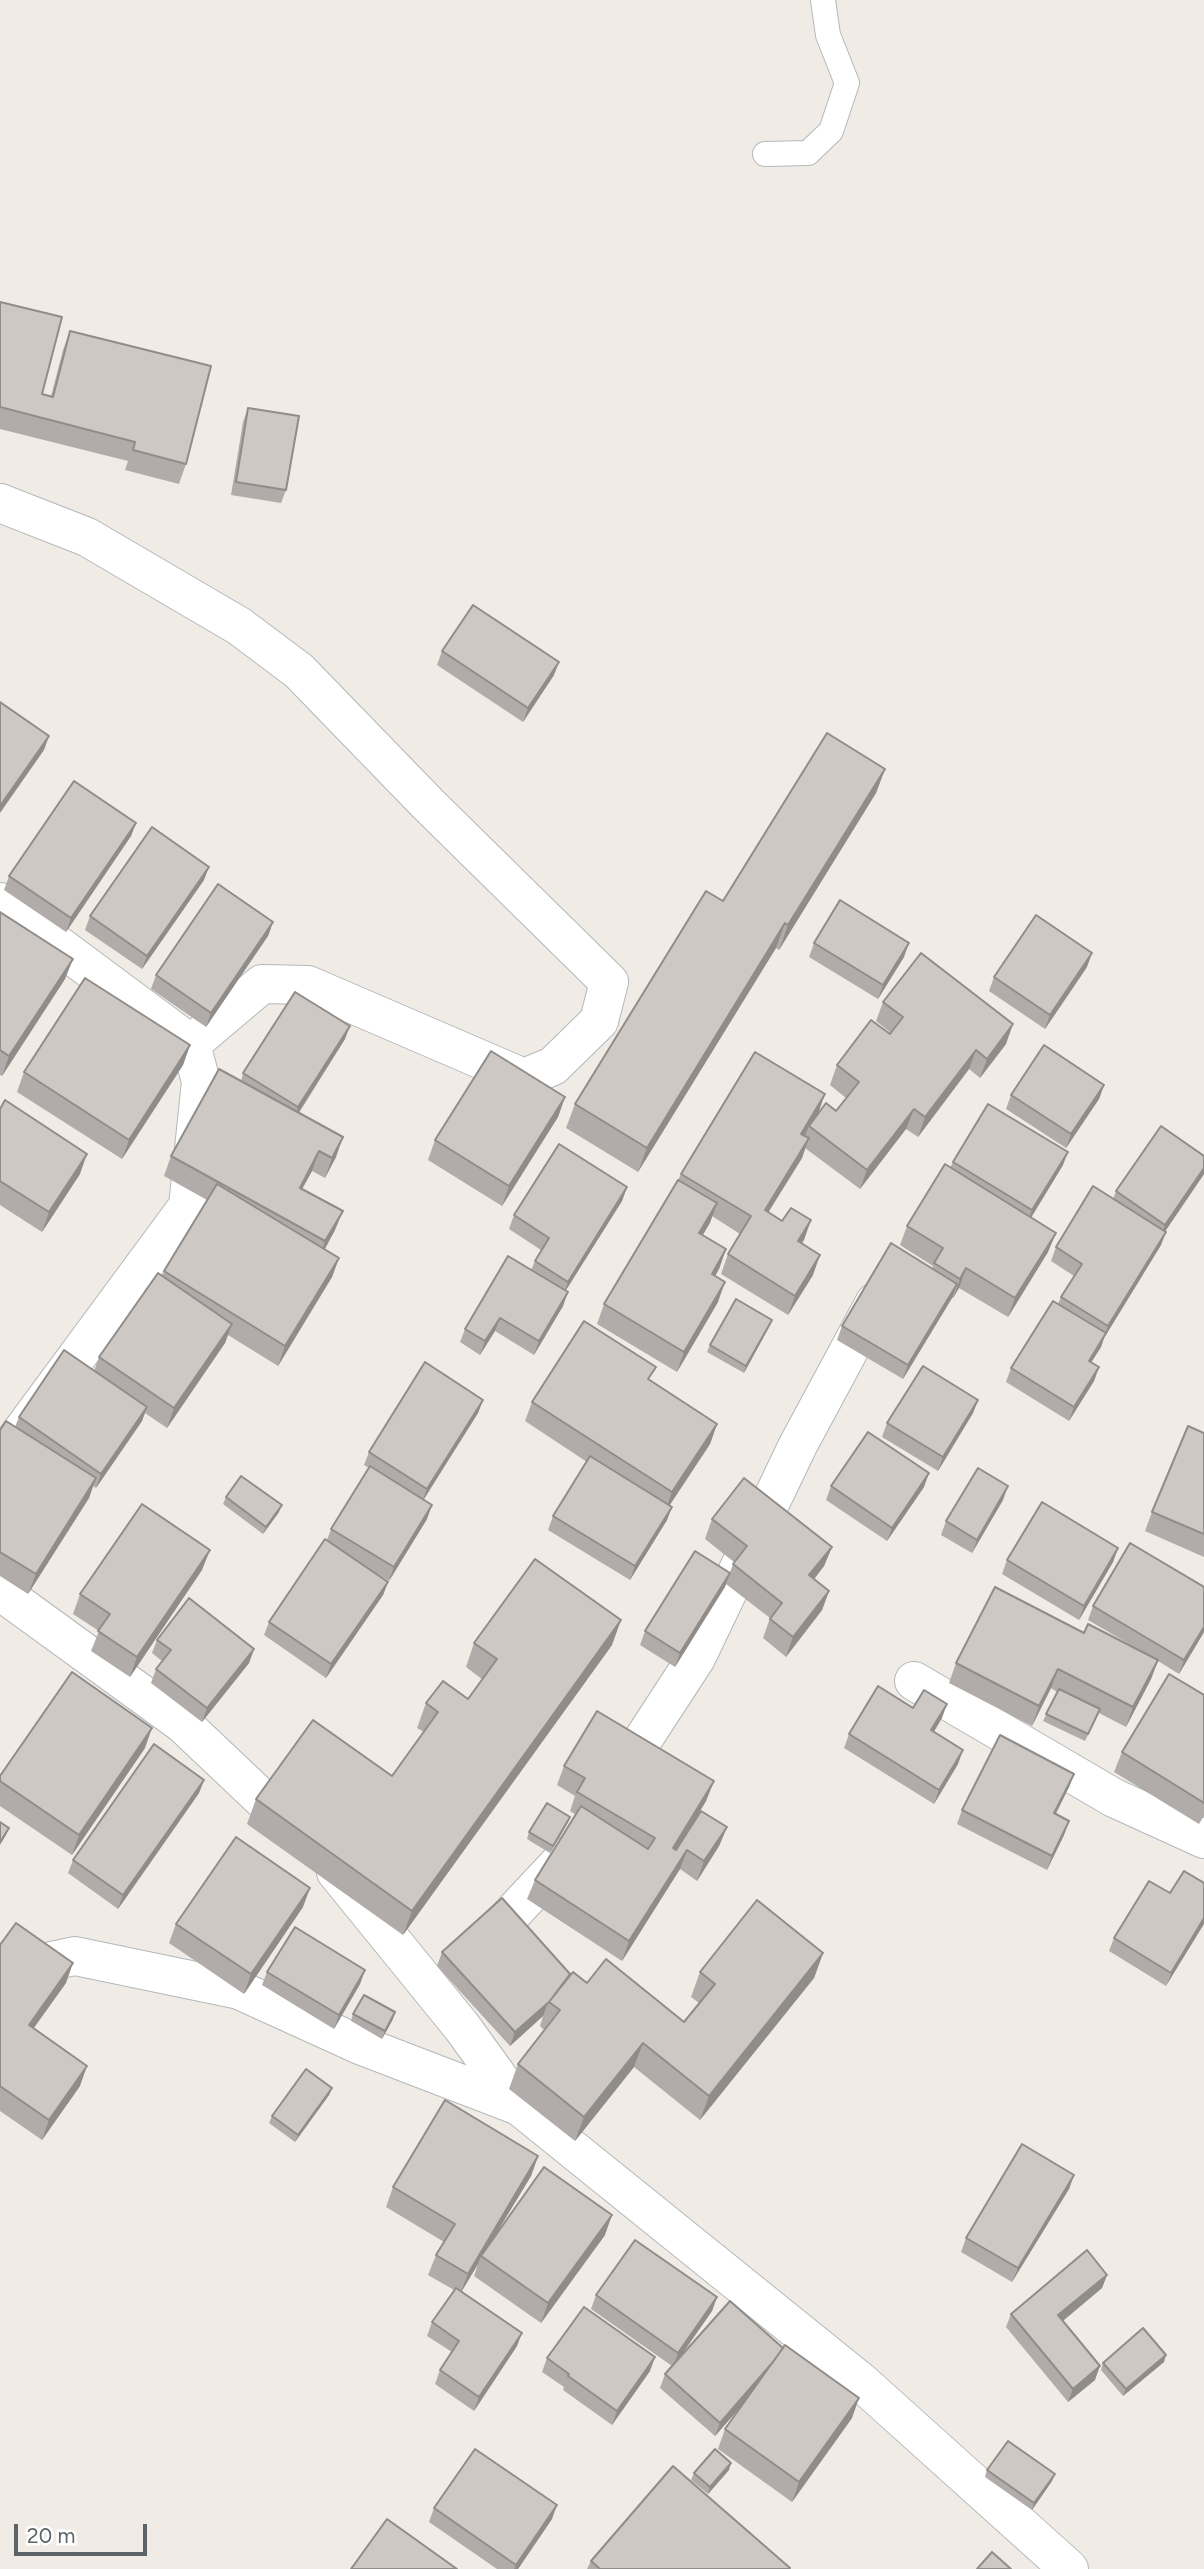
<!DOCTYPE html>
<html>
<head>
<meta charset="utf-8">
<style>
  body { margin:0 }
  #map { position:relative; width:1204px; height:2569px; overflow:hidden; background:#f1ebe5; font-family:Figtree,sans-serif }
  canvas { display:block }
  .scale { position:absolute; left:14px; top:2524px; width:133px; height:32px; box-sizing:border-box; border:4px solid #5d6467; border-top:0; padding-left:9px; font-size:21px; line-height:24px; white-space:nowrap; color:#5d6467; -webkit-text-stroke:5px #fff; paint-order:stroke }
</style>
</head>
<body>
<div id="map">
<canvas width="1204" height="2569"></canvas>
<div class="scale">20 m</div>
</div>
<script>
const g = document.querySelector('canvas').getContext('2d');
g.lineJoin = 'round';
const poly = rows => new Path2D(rows.map(r => 'M' + r).join(''));
function strokePath(path, color, width, dash) { g.strokeStyle = color; g.lineWidth = width; g.lineCap = dash ? 'butt' : 'round'; g.setLineDash(dash || []); g.stroke(path); }
function fillPath(path, color) { g.fillStyle = color; g.fill(path, 'evenodd'); }
const service = poly([
  [765,154,808,153,831,131,847,83,828,35,823,0]
]);
const minor = poly([
  [0,503,87,537,239,626,299,671,428,804,609,982,599,1021,553,1066,524,1078,308,985,262,984,191,1044],
  [0,902,191,1044,201,1082,188,1206,0,1461],
  [0,1591,183,1724,296,1831],
  [914,1681,1114,1798,1204,1839],
  [616,1781,696,1658,798,1445,875,1302],
  [336,1872,462,2027,519,2106,860,2381,1069,2569],
  [479,1949,565,1857],
  [0,1972,75,1956,239,1990,360,2045,519,2106]
]);
const wall = poly([
  [0,302,42,394,51,396,63,350,70,331,186,464,179,484,125,470,128,461,0,429],
  [248,408,286,490,281,503,231,495,243,422],
  [442,651,554,675,523,722,437,665],
  [885,769,876,793,779,950,776,948,638,1172,566,1128,575,1104,723,901],
  [136,823,131,836,66,932,4,890,9,876],
  [204,880,142,969,85,930,90,916],
  [0,912,65,979,2,1076,0,1075],
  [273,922,268,936,206,1027,151,989,156,975],
  [814,943,904,957,878,999,809,957],
  [1087,967,1045,1029,989,991,994,977],
  [883,1002,1006,1044,980,1078,969,1069,918,1137,906,1129,860,1189,805,1148,802,1158,768,1212,782,1221,811,1220,801,1243,813,1275,788,1315,721,1274,728,1254,740,1234,712,1216,702,1235,726,1249,719,1269,715,1276,718,1302,677,1372,597,1324,604,1304,678,1180,681,1174,817,1115,836,1111,846,1098,830,1085,837,1065,891,1033,876,1021],
  [345,1039,299,1113,336,1157,325,1178,312,1171,302,1189,335,1230,325,1249,339,1258,332,1277,278,1366,228,1335,225,1343,167,1428,145,1413,142,1421,96,1488,93,1486,89,1498,28,1594,0,1576,0,1430,15,1427,19,1417,94,1371,99,1357,162,1276,207,1200,164,1176,171,1156,241,1081,243,1073],
  [190,1045,183,1065,122,1159,17,1092,24,1072],
  [1104,1085,1099,1099,1066,1148,1006,1109,1011,1095],
  [565,1097,558,1117,502,1206,428,1160,435,1140],
  [0,1109,80,1174,42,1232,0,1205],
  [953,1162,1063,1165,1031,1218,1048,1252,1008,1317,959,1288,953,1298,952,1298,903,1379,837,1340,842,1326,932,1269,933,1266,900,1245,907,1226,950,1168],
  [1204,1174,1165,1231,1161,1245,1104,1338,1101,1347,1091,1362,1099,1367,1094,1381,1069,1421,1006,1382,1011,1368,1058,1304,1061,1297,1074,1276,1051,1261,1056,1247,1113,1199,1116,1191],
  [627,1187,622,1201,565,1291,563,1306,534,1355,495,1331,480,1355,460,1342,465,1329,531,1270,535,1261,541,1250,509,1229,514,1215],
  [772,1320,769,1327,744,1373,707,1352,710,1345],
  [651,1381,717,1424,710,1444,670,1505,667,1520,630,1580,548,1530,553,1516,587,1462,525,1421,532,1402],
  [483,1400,478,1413,424,1499,427,1519,389,1581,368,1568,388,1582,383,1595,326,1678,264,1635,269,1622,327,1540,331,1529,369,1468,364,1465,369,1452],
  [978,1400,973,1413,938,1471,882,1437,887,1423],
  [1204,1433,1204,1557,1145,1531,1152,1512],
  [831,1486,924,1487,887,1541,826,1500],
  [226,1497,279,1512,263,1534,223,1504],
  [1003,1500,972,1553,941,1535,946,1521],
  [712,1519,832,1547,824,1566,814,1579,829,1591,822,1610,786,1657,763,1638,770,1618,726,1584,675,1667,640,1645,645,1631,730,1572,734,1562,705,1539],
  [1118,1548,1113,1562,1079,1620,1002,1574,1007,1560],
  [202,1570,130,1677,91,1651,99,1631,73,1614,80,1594],
  [1093,1606,1204,1632,1179,1674,1158,1661,1151,1679,1126,1727,1099,1713,1085,1741,1043,1721,1057,1692,1051,1688,1032,1726,949,1683,956,1663,1084,1633,1141,1651,1088,1620],
  [157,1640,254,1649,249,1663,202,1722,151,1683,156,1669,162,1661,152,1653],
  [474,1643,612,1645,403,1935,247,1824,256,1799,392,1776,424,1732,417,1728,426,1703,468,1699,483,1680,466,1667],
  [1204,1695,1204,1816,1199,1824,1114,1772,1122,1752],
  [942,1718,934,1732,958,1764,934,1804,844,1748,849,1734],
  [145,1748,72,1855,0,1806,0,1776],
  [564,1766,714,1781,706,1801,690,1827,727,1827,719,1846,697,1881,680,1869,622,1961,527,1899,535,1880,576,1815,570,1811,575,1796,557,1785],
  [1074,1774,1069,1787,1056,1814,1069,1821,1064,1835,1047,1870,957,1824,962,1810],
  [204,1780,199,1793,118,1909,68,1873,73,1860],
  [570,1817,567,1824,550,1853,527,1839,529,1832],
  [1204,1883,1166,1986,1109,1951,1114,1938,1170,1893],
  [303,1907,244,1994,169,1943,176,1924],
  [0,1945,66,1983,34,2028,80,2086,42,2140,0,2111],
  [442,1952,570,1974,587,1983,684,2022,699,2003,691,1997,700,1972,823,1953,814,1978,700,2120,634,2067,575,2141,509,2089,518,2064,544,2030,540,2026,543,2016,510,2046,437,1966],
  [365,1970,360,1984,334,2029,262,1985,267,1972],
  [353,2014,393,2019,382,2039,351,2021],
  [332,2088,329,2095,295,2142,269,2123,272,2116],
  [538,2156,531,2176,493,2239,605,2235,541,2323,474,2276,478,2264,462,2291,517,2346,474,2411,435,2384,440,2370,452,2352,427,2336,432,2322,454,2290,428,2275,436,2255,444,2242,386,2207,393,2187],
  [1074,2175,1069,2189,1012,2282,961,2252,966,2238],
  [1107,2275,1102,2288,1063,2321,1095,2380,1068,2402,1006,2327,1011,2314],
  [596,2295,717,2297,712,2311,678,2360,852,2418,792,2502,718,2449,725,2429,743,2404,715,2436,660,2388,665,2374,672,2366,591,2309],
  [547,2358,650,2371,612,2425,563,2390,564,2387,542,2372],
  [1164,2362,1123,2396,1101,2370,1103,2363],
  [729,2470,708,2494,691,2480,694,2473],
  [987,2470,1052,2481,1032,2510,985,2477],
  [434,2508,552,2519,518,2569,497,2569,429,2522],
  [591,2561,790,2568,790,2569,587,2569]
]);
const shadedWall = poly([
  [559,662,554,675,523,722,528,708],
  [49,736,44,750,0,813,0,806],
  [885,769,876,793,779,950,788,925],
  [136,823,131,836,66,932,71,918],
  [209,867,204,880,142,969,147,956],
  [273,922,268,936,206,1027,211,1013],
  [785,923,776,948,638,1172,647,1148],
  [909,943,904,957,878,999,883,985],
  [1092,953,1087,967,1045,1029,1050,1015],
  [73,959,65,979,2,1076,9,1056],
  [1013,1024,1006,1044,980,1078,987,1059],
  [350,1026,345,1039,293,1121,298,1107],
  [190,1045,183,1065,122,1159,129,1140],
  [976,1050,969,1069,918,1137,925,1117],
  [1104,1085,1099,1099,1066,1148,1071,1134],
  [825,1094,818,1114,809,1126,806,1133,794,1154,801,1134],
  [565,1097,558,1117,502,1206,509,1186],
  [914,1109,906,1129,860,1189,867,1170],
  [343,1137,336,1157,325,1178,332,1158],
  [809,1138,802,1158,758,1229,765,1210],
  [319,1151,312,1171,292,1207,300,1188],
  [1068,1152,1063,1165,1027,1224,1032,1210],
  [87,1154,80,1174,42,1232,49,1212],
  [1204,1168,1204,1174,1160,1239,1165,1225],
  [627,1187,622,1201,563,1295,568,1282],
  [717,1203,710,1223,692,1253,699,1233],
  [343,1211,335,1230,318,1261,325,1241],
  [811,1220,804,1240,791,1261,798,1241],
  [1166,1232,1161,1245,1104,1338,1101,1347,1084,1374,1089,1361,1104,1336,1108,1326],
  [1056,1233,1048,1252,1008,1317,1015,1298],
  [726,1249,719,1269,705,1294,712,1274],
  [820,1255,813,1275,788,1315,795,1296],
  [339,1258,332,1277,278,1366,285,1346],
  [966,1268,959,1288,953,1298,960,1279],
  [725,1282,718,1302,677,1372,684,1352],
  [957,1284,952,1298,903,1379,908,1365],
  [568,1292,563,1306,534,1355,539,1341],
  [500,1318,495,1331,480,1355,485,1341],
  [772,1320,769,1327,744,1373,746,1366],
  [232,1324,225,1343,167,1428,174,1408],
  [1099,1367,1094,1381,1069,1421,1074,1407],
  [483,1400,478,1413,422,1502,427,1489],
  [978,1400,973,1413,938,1471,943,1457],
  [147,1407,142,1421,96,1488,101,1474],
  [717,1424,710,1444,665,1512,672,1492],
  [929,1473,924,1487,887,1541,892,1528],
  [96,1478,89,1498,28,1594,36,1574],
  [1008,1486,1003,1500,972,1553,977,1540],
  [282,1505,279,1512,263,1534,266,1527],
  [432,1505,427,1519,389,1581,394,1567],
  [672,1507,667,1520,630,1580,635,1566],
  [832,1547,824,1566,802,1595,809,1575],
  [1118,1548,1113,1562,1079,1620,1084,1606],
  [210,1550,202,1570,130,1677,137,1657],
  [730,1573,725,1587,675,1667,680,1653],
  [388,1582,383,1595,326,1678,331,1664],
  [829,1591,822,1610,786,1657,793,1637],
  [621,1620,612,1645,403,1935,412,1911],
  [1204,1627,1204,1632,1179,1674,1184,1660],
  [254,1649,249,1663,202,1722,207,1708],
  [1158,1660,1151,1679,1126,1727,1133,1707],
  [1058,1669,1051,1688,1032,1726,1039,1706],
  [947,1704,942,1718,926,1744,931,1730],
  [152,1728,145,1748,72,1855,79,1835],
  [963,1750,958,1764,934,1804,939,1790],
  [1074,1774,1069,1787,1049,1826,1054,1813],
  [204,1780,199,1793,118,1909,123,1895],
  [714,1781,706,1801,666,1868,673,1848],
  [570,1817,567,1824,550,1853,553,1846],
  [1069,1821,1064,1835,1047,1870,1052,1856],
  [727,1827,719,1846,697,1881,704,1861],
  [9,1828,6,1835,0,1845,0,1842],
  [687,1850,680,1869,622,1961,629,1941],
  [310,1888,303,1907,244,1994,251,1974],
  [1204,1918,1204,1924,1166,1986,1171,1973],
  [823,1953,814,1978,700,2120,709,2096],
  [73,1963,66,1983,22,2044,29,2025],
  [365,1970,360,1984,334,2029,339,2015],
  [548,2002,543,2016,510,2046,515,2032],
  [395,2012,393,2019,382,2039,385,2031],
  [643,2043,634,2067,575,2141,584,2117],
  [87,2066,80,2086,42,2140,49,2120],
  [332,2088,329,2095,295,2142,298,2135],
  [538,2156,531,2176,482,2257,481,2256,478,2264,460,2294,468,2274],
  [1074,2175,1069,2189,1012,2282,1018,2268],
  [612,2215,605,2235,541,2323,548,2303],
  [1107,2275,1102,2288,1053,2329,1058,2315],
  [717,2297,712,2311,673,2367,678,2353],
  [522,2333,517,2346,474,2411,479,2397],
  [784,2349,779,2363,715,2436,720,2423],
  [1166,2355,1164,2362,1123,2396,1126,2389],
  [655,2357,650,2371,612,2425,617,2411],
  [1100,2366,1095,2380,1068,2402,1073,2389],
  [859,2398,852,2418,792,2502,799,2482],
  [731,2463,729,2470,708,2494,710,2487],
  [1055,2474,1052,2481,1032,2510,1034,2503],
  [557,2505,552,2519,518,2569,514,2569,516,2565]
]);
const building = poly([
  [0,302,62,317,42,394,53,397,70,331,211,366,186,464,133,450,135,442,0,407,0,302],
  [248,408,299,416,286,490,236,482,248,408],
  [473,605,559,662,528,708,442,651,473,605],
  [0,702,49,736,0,806,0,702],
  [827,733,885,769,788,925,785,923,647,1148,575,1104,706,891,723,901,827,733],
  [74,781,136,823,71,918,9,876,74,781],
  [152,827,209,867,147,956,90,916,152,827],
  [218,884,273,922,211,1013,156,975,218,884],
  [840,900,909,943,883,985,814,943,840,900],
  [0,912,73,959,9,1056,0,1050,0,912],
  [1036,915,1092,953,1050,1015,994,977,1036,915],
  [921,953,1013,1024,987,1059,976,1050,925,1117,914,1109,867,1170,809,1126,826,1103,836,1111,859,1082,837,1065,871,1020,890,1034,903,1017,883,1002,921,953],
  [85,978,190,1045,129,1140,24,1072,85,978],
  [295,992,350,1026,298,1107,243,1073,295,992],
  [1044,1045,1104,1085,1071,1134,1011,1095,1044,1045],
  [491,1051,565,1097,509,1186,435,1140,491,1051],
  [755,1052,825,1094,801,1134,809,1138,765,1210,782,1221,791,1208,811,1220,798,1241,820,1255,795,1296,728,1254,751,1216,681,1174,755,1052],
  [219,1069,343,1137,332,1158,319,1151,300,1188,343,1211,325,1241,171,1156,219,1069],
  [5,1100,87,1154,49,1212,0,1181,0,1109,5,1100],
  [988,1104,1068,1152,1032,1210,953,1162,988,1104],
  [1161,1126,1204,1156,1204,1168,1165,1225,1116,1191,1161,1126],
  [559,1144,627,1187,568,1282,535,1261,549,1238,514,1215,559,1144],
  [945,1164,1056,1233,1015,1298,966,1268,960,1279,934,1263,943,1248,907,1226,945,1164],
  [678,1180,717,1203,699,1233,726,1249,712,1274,725,1282,684,1352,604,1304,678,1180],
  [217,1184,339,1258,285,1346,164,1271,217,1184],
  [1093,1186,1166,1232,1108,1326,1061,1297,1082,1264,1056,1247,1093,1186],
  [891,1243,957,1284,908,1365,842,1326,891,1243],
  [508,1256,568,1292,539,1341,500,1318,485,1341,465,1329,508,1256],
  [158,1273,232,1324,174,1408,99,1357,158,1273],
  [736,1299,772,1320,746,1366,710,1345,736,1299],
  [1053,1301,1106,1333,1089,1361,1099,1367,1074,1407,1011,1368,1053,1301],
  [584,1321,656,1367,648,1379,717,1424,672,1492,532,1402,584,1321],
  [64,1350,147,1407,101,1474,19,1417,64,1350],
  [425,1362,483,1400,427,1489,369,1452,425,1362],
  [923,1366,978,1400,943,1457,887,1423,923,1366],
  [6,1421,96,1478,36,1574,0,1552,0,1430,6,1421],
  [1188,1426,1204,1433,1204,1534,1152,1512,1188,1426],
  [868,1432,929,1473,892,1528,831,1486,868,1432],
  [590,1456,672,1507,635,1566,553,1516,590,1456],
  [370,1466,432,1505,394,1567,331,1529,370,1466],
  [978,1468,1008,1486,977,1540,946,1521,978,1468],
  [241,1476,282,1505,266,1527,226,1497,241,1476],
  [744,1478,832,1547,809,1575,829,1591,793,1637,770,1619,782,1603,733,1564,747,1546,712,1519,744,1478],
  [1042,1502,1118,1548,1084,1606,1007,1560,1042,1502],
  [142,1504,210,1550,137,1657,98,1631,110,1614,80,1594,142,1504],
  [325,1539,388,1582,331,1664,269,1622,325,1539],
  [1130,1543,1204,1587,1204,1627,1184,1660,1093,1606,1130,1543],
  [695,1551,730,1573,680,1653,645,1631,695,1551],
  [535,1559,621,1620,412,1911,256,1799,313,1720,392,1776,438,1712,426,1703,443,1681,468,1699,497,1659,474,1643,535,1559],
  [995,1587,1084,1633,1088,1624,1158,1660,1133,1707,1058,1669,1039,1706,956,1663,995,1587],
  [189,1598,254,1649,207,1708,156,1669,171,1650,157,1640,189,1598],
  [72,1672,152,1728,79,1835,0,1781,0,1776,72,1672],
  [1169,1674,1204,1695,1204,1803,1122,1752,1169,1674],
  [878,1686,913,1708,924,1690,947,1704,931,1730,963,1750,939,1790,849,1734,878,1686],
  [1059,1689,1100,1709,1088,1734,1046,1714,1059,1689],
  [597,1711,714,1781,673,1848,676,1850,701,1811,727,1827,704,1861,687,1850,629,1941,535,1880,581,1806,648,1849,655,1838,577,1792,585,1778,564,1766,597,1711],
  [1000,1735,1074,1774,1054,1813,1069,1821,1052,1856,962,1810,1000,1735],
  [154,1744,204,1780,123,1895,73,1860,154,1744],
  [547,1803,570,1817,553,1846,529,1832,547,1803],
  [0,1822,9,1828,0,1842,0,1822],
  [236,1837,310,1888,251,1974,176,1924,236,1837],
  [1184,1871,1204,1883,1204,1918,1171,1973,1114,1938,1149,1881,1170,1893,1184,1871],
  [502,1898,570,1974,549,2002,515,2032,442,1952,502,1898],
  [757,1900,823,1953,709,2096,643,2043,584,2117,518,2064,560,2010,549,2002,573,1972,587,1983,606,1959,684,2022,715,1984,700,1972,757,1900],
  [16,1923,73,1963,29,2025,87,2066,49,2120,0,2086,0,1945,16,1923],
  [295,1927,365,1970,339,2015,267,1972,295,1927],
  [364,1995,395,2012,385,2031,353,2014,364,1995],
  [306,2069,332,2088,298,2135,272,2116,306,2069],
  [445,2100,538,2156,468,2274,436,2255,455,2224,393,2187,445,2100],
  [1022,2144,1074,2175,1018,2268,966,2238,1022,2144],
  [544,2167,612,2215,548,2303,481,2256,544,2167],
  [635,2240,717,2297,678,2353,596,2295,635,2240],
  [1087,2250,1107,2275,1058,2315,1100,2366,1073,2389,1011,2314,1087,2250],
  [456,2288,522,2333,479,2397,440,2370,459,2341,432,2322,456,2288],
  [730,2301,783,2348,773,2362,720,2423,665,2374,730,2301],
  [584,2307,655,2357,617,2411,568,2376,569,2374,547,2358,584,2307],
  [1143,2328,1166,2355,1126,2389,1103,2363,1143,2328],
  [785,2345,859,2398,799,2482,725,2429,785,2345],
  [1008,2441,1055,2474,1034,2503,987,2470,1008,2441],
  [475,2449,557,2505,516,2565,434,2508,475,2449],
  [715,2449,731,2463,710,2487,694,2473,715,2449],
  [673,2466,790,2568,789,2569,600,2569,591,2561,673,2466],
  [387,2519,457,2569,351,2569,387,2519],
  [992,2552,1011,2569,977,2569,992,2552]
]);
strokePath(service, '#b3b8bb', 26);
strokePath(minor, '#b3b8bb', 40);
strokePath(service, '#fff', 24);
strokePath(minor, '#fff', 38);
fillPath(wall, '#b1aca9');
fillPath(shadedWall, '#908c89');
fillPath(building, '#cec8c4');
strokePath(building, '#908c89', 2);
</script>
</body>
</html>
